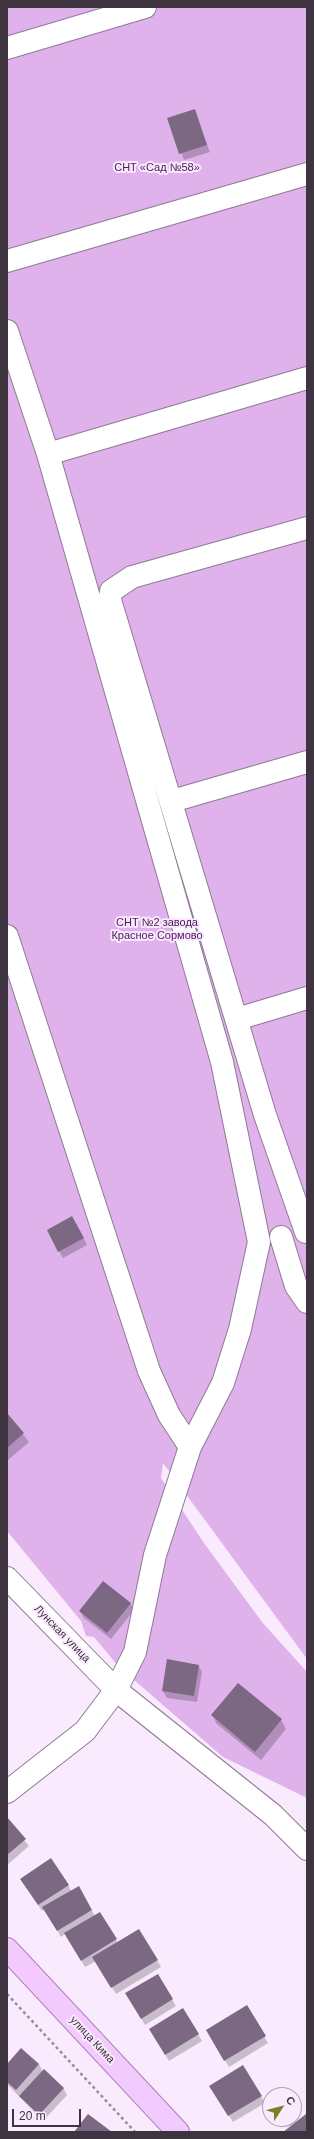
<!DOCTYPE html>
<html>
<head>
<meta charset="utf-8">
<style>
  body { margin:0 }
  #map { position:relative; width:314px; height:2139px; overflow:hidden; background:#f9ebfd; font-family:Arial,sans-serif }
  canvas { display:block }
  .frame { position:absolute; inset:0; border:8px solid #3d3440; pointer-events:none }
  .north { position:absolute; left:262px; top:2087px; width:40px; height:40px; box-sizing:border-box; background:#f9ebfd; border:1px solid #aea2b1; border-radius:50%; rotate:54deg; font-size:11px; font-weight:700; line-height:16px; text-align:center; color:#3d3440 }
  .north::after { content:''; display:block; margin:auto; width:14px; height:18px; background:#7f7e27; clip-path:polygon(50% 0,100% 100%,50% 72%,0 100%) }
  .scale { position:absolute; left:12px; top:2109px; width:69px; height:18px; box-sizing:border-box; border:2px solid #3d3440; border-top:0; padding-left:5px; font-size:12px; line-height:14px; white-space:nowrap; color:#3d3440; -webkit-text-stroke:3px #f9ebfd; paint-order:stroke }
</style>
</head>
<body>
<div id="map">
<canvas width="314" height="2139"></canvas>
<div class="frame"></div>
<div class="north">С</div>
<div class="scale">20 m</div>
</div>
<script>
const g = document.querySelector('canvas').getContext('2d');
g.lineJoin = 'round';
function fillPath(path, color) { g.fillStyle = color; g.fill(path, 'evenodd'); }
const poly = rows => new Path2D(rows.map(r => 'M' + r).join(''));
function strokePath(path, color, width, dash) { g.strokeStyle = color; g.lineWidth = width; g.lineCap = dash ? 'butt' : 'round'; g.setLineDash(dash || []); g.stroke(path); }
function label(font, color, halo, rows, align = 'center') {
  g.font = font + ' Arial,sans-serif'; g.lineWidth = 4; g.setLineDash([]); g.textBaseline = 'middle'; g.strokeStyle = halo; g.fillStyle = color; for (const [text, x, y, turn = 0] of rows) {
    g.save(); g.translate(x, y); g.rotate((+turn || 0) * Math.PI / 180); g.textAlign = isNaN(turn) ? turn : align; if (halo) g.strokeText(text, 0, 0); g.fillText(text, 0, 0); g.restore();
  }
}
const green = poly([
  [7,7,307,7,307,1659,163,1463,161,1478,204,1543,262,1622,307,1672,307,1798,223,1757,119,1667,94,1637,86,1636,81,1621,7,1531]
]);
const shadow = poly([
  [194,110,210,152,184,160,169,118],
  [76,1224,87,1245,63,1258,59,1251],
  [7,1414,29,1442,7,1461],
  [130,1603,134,1610,111,1639,84,1618,80,1611],
  [168,1660,198,1665,202,1672,197,1702,167,1698,163,1691],
  [212,1715,281,1720,286,1729,261,1760,217,1724],
  [7,1819,29,1846,7,1865],
  [25,1885,68,1885,71,1891,78,1887,95,1916,99,1913,118,1943,139,1930,161,1967,116,1994,96,1961,85,1967,65,1934,61,1937,45,1909,42,1911],
  [157,1975,176,2006,145,2025,127,1994],
  [247,2007,268,2043,229,2067,207,2031],
  [183,2009,202,2041,169,2061,150,2029],
  [39,2064,43,2072,63,2088,67,2095,43,2121,7,2084,7,2065],
  [243,2066,265,2103,233,2122,211,2086]
]);
const building = poly([
  [195,109,207,145,179,154,167,118],
  [72,1216,84,1238,58,1252,47,1230],
  [7,1413,24,1433,7,1448],
  [103,1581,131,1603,107,1633,79,1611],
  [167,1659,199,1665,194,1696,162,1691],
  [238,1683,282,1719,255,1752,211,1715],
  [7,1817,26,1839,7,1855],
  [51,1858,69,1885,38,1905,20,1879],
  [79,1886,92,1910,57,1931,42,1907],
  [100,1912,117,1939,81,1961,64,1933],
  [139,1929,158,1960,111,1988,92,1957],
  [158,1974,173,1999,141,2019,125,1993],
  [247,2005,266,2036,224,2061,206,2030],
  [183,2008,199,2034,165,2055,149,2029],
  [21,2048,39,2064,16,2090,7,2082,7,2064],
  [243,2065,262,2096,228,2116,209,2086],
  [44,2069,64,2088,39,2115,19,2096],
  [88,2114,112,2132,74,2132],
  [306,2114,307,2132,283,2132]
]);
const path = poly([
  [7,1994,135,2132]
]);
const street = poly([
  [7,48,145,7],
  [7,261,307,174],
  [7,331,48,454,222,1062,259,1242,240,1329,223,1383,190,1447,155,1555,135,1652,116,1690,85,1731,7,1792],
  [48,454,307,378],
  [172,801,307,762],
  [7,936,149,1371,169,1415,190,1447],
  [237,1019,307,998],
  [306,1232,265,1115,110,600,111,591,132,577,307,528],
  [281,1237,296,1286,307,1302],
  [7,1578,116,1690,273,1815,307,1849]
]);
const primary = poly([
  [7,1949,178,2132]
]);
const parkNames = [
  ["СНТ «Сад №58»",157,168],
  ["СНТ №2 завода",157,923],
  ["Красное Сормово",157,936]
];
const streetNames = [
  ["Лунская улица",62,1634,46],
  ["улица Кима",92,2040,47]
];
fillPath(green, '#dfb2eb');
fillPath(shadow, '#0003');
fillPath(building, '#7c6882');
strokePath(street, '#8f7994', 24);
strokePath(primary, '#ae7fbb', 24);
strokePath(path, '#998d9c', 2.5, [3, 3]);
strokePath(street, '#fff', 22);
strokePath(primary, '#f3cafe', 22);
label('11px', '#4e145c', '#f9ebfd', parkNames);
label('11px', '#3d3440', '#f9ebfd', streetNames);
</script>
</body>
</html>
